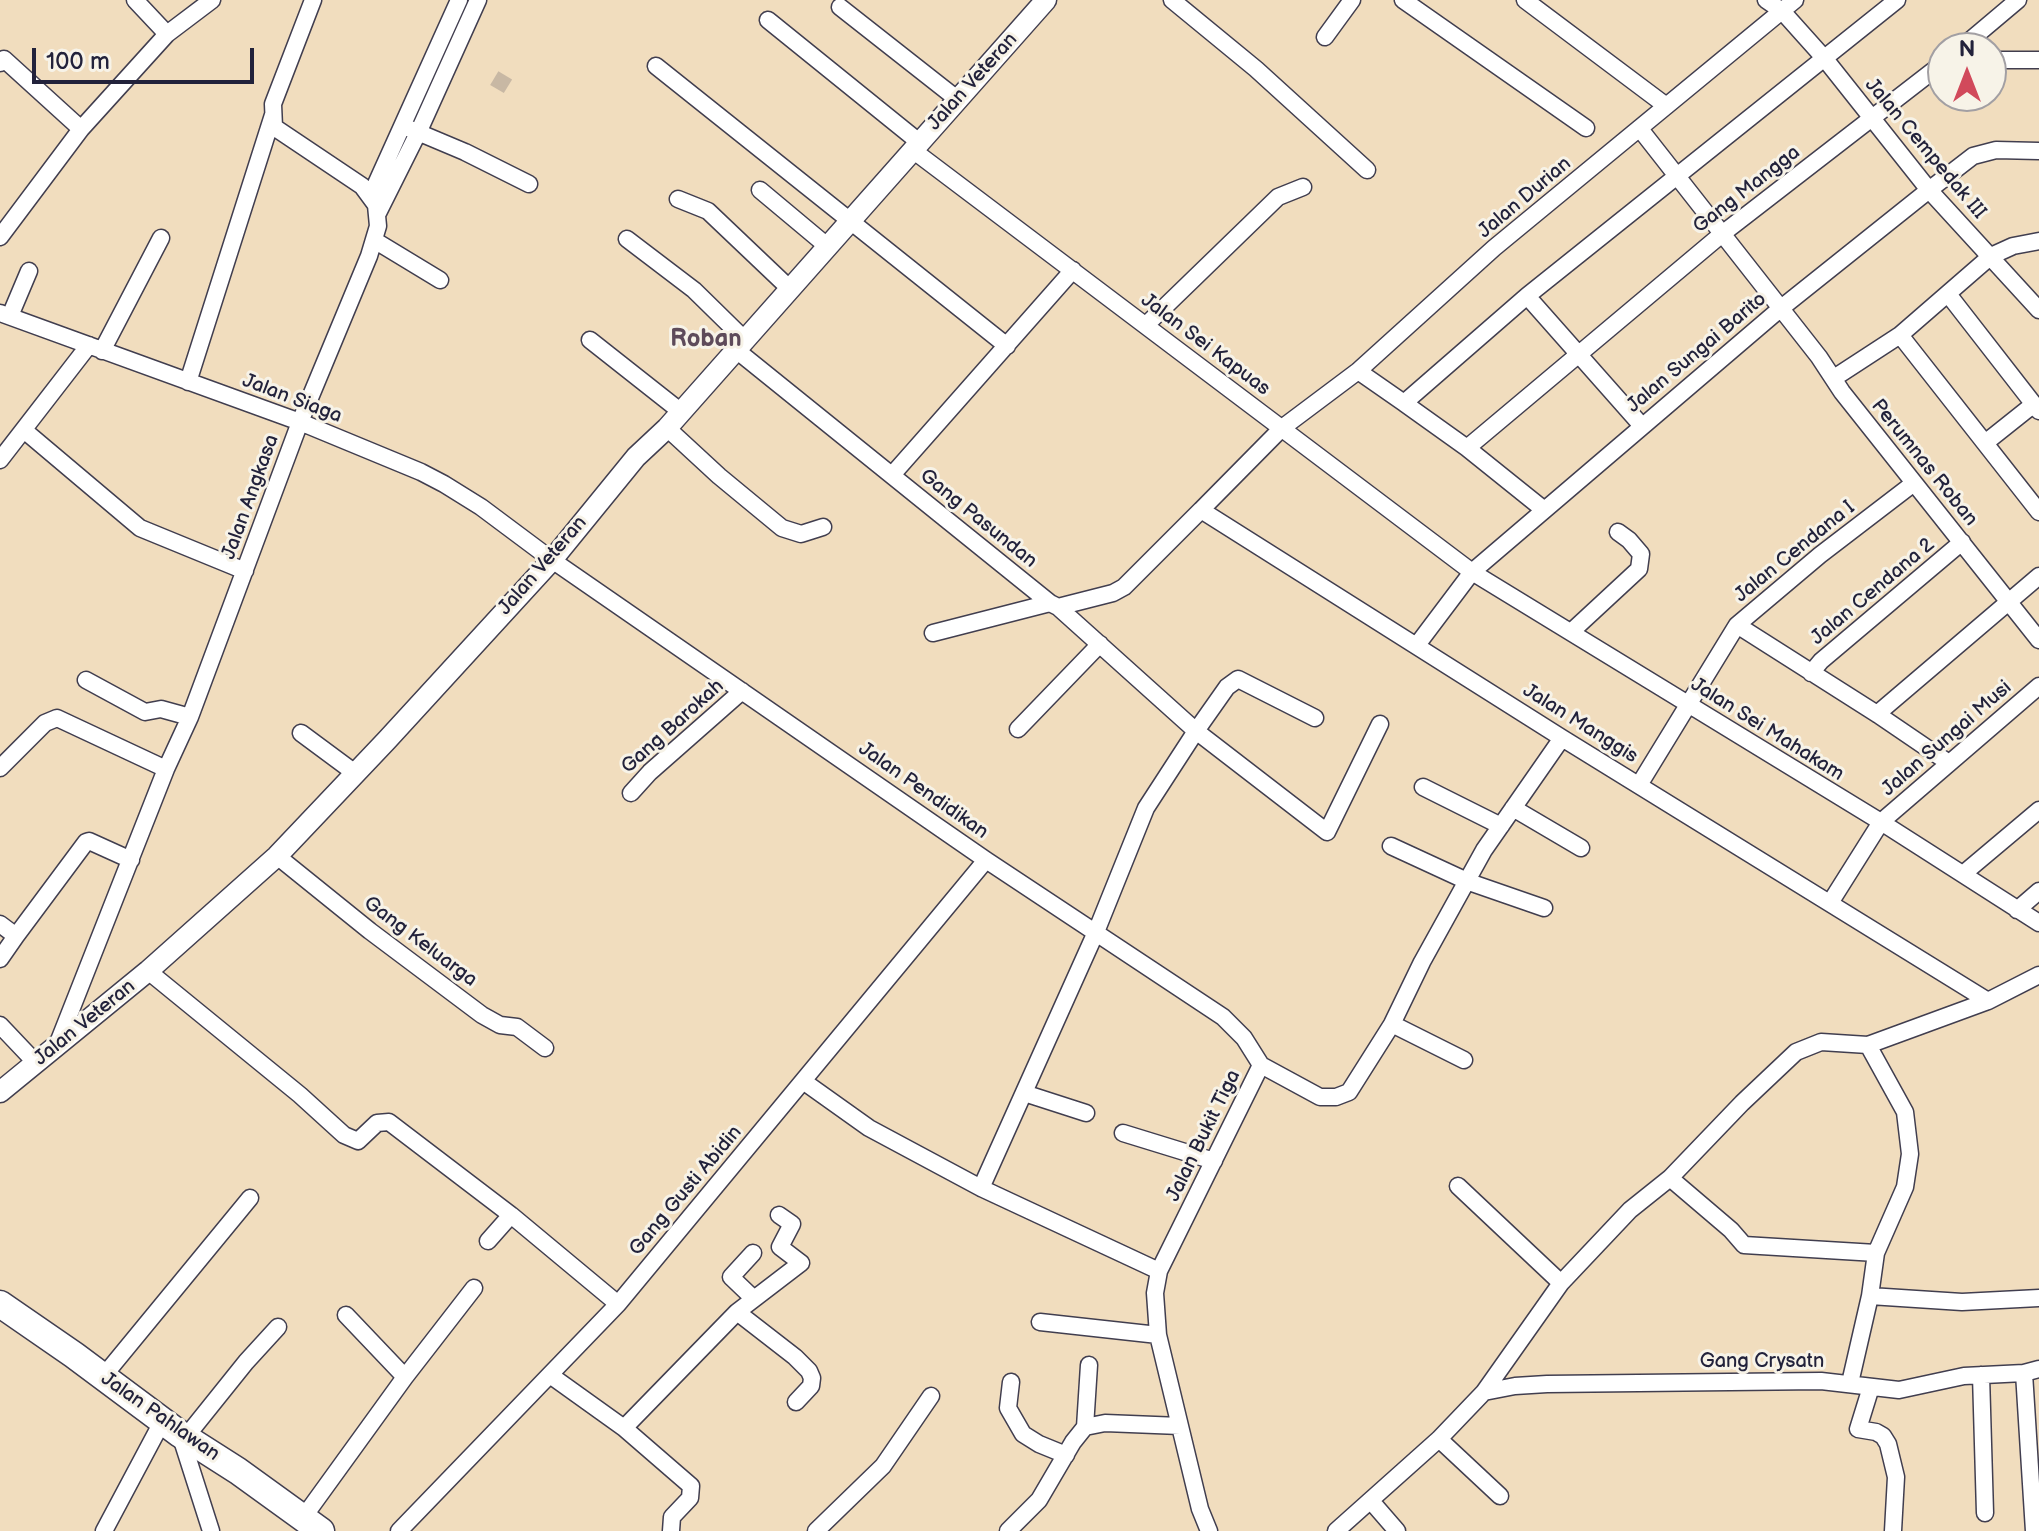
<!DOCTYPE html>
<html>
<head>
<meta charset="utf-8">
<style>
  body { margin:0 }
  #map { position:relative; width:2039px; height:1531px; overflow:hidden; background:#f1ddbe; font-family:"Balsamiq Sans",sans-serif }
  canvas { display:block }
  .north { position:absolute; left:1927px; top:32px; width:80px; height:80px; box-sizing:border-box; background:#f7f3e8; border:2px solid #a29fa3; border-radius:50%; rotate:0deg; font-size:22px; font-weight:700; line-height:32px; text-align:center; color:#22223b }
  .north::after { content:''; display:block; margin:auto; width:28px; height:36px; background:#d1495b; clip-path:polygon(50% 0,100% 100%,50% 72%,0 100%) }
  .scale { position:absolute; left:32px; top:48px; width:222px; height:36px; box-sizing:border-box; border:4px solid #22223b; border-top:0; padding-left:10px; font-size:24px; line-height:28px; white-space:nowrap; color:#22223b; -webkit-text-stroke:6px #f7f3e8; paint-order:stroke }
</style>
</head>
<body>
<div id="map">
<canvas width="2039" height="1531"></canvas>
<div class="north">N</div>
<div class="scale">100 m</div>
</div>
<script>
const g = document.querySelector('canvas').getContext('2d');
g.lineJoin = 'round';
const poly = rows => new Path2D(rows.map(r => 'M' + r).join(''));
function strokePath(path, color, width, dash) { g.strokeStyle = color; g.lineWidth = width; g.lineCap = dash ? 'butt' : 'round'; g.setLineDash(dash || []); g.stroke(path); }
function label(font, color, halo, rows, align = 'center') {
  g.font = font + ' "Balsamiq Sans",sans-serif'; g.lineWidth = 6; g.setLineDash([]); g.textBaseline = 'middle'; g.strokeStyle = halo; g.fillStyle = color; for (const [text, x, y, turn = 0] of rows) {
    g.save(); g.translate(x, y); g.rotate((+turn || 0) * Math.PI / 180); g.textAlign = isNaN(turn) ? turn : align; if (halo) g.strokeText(text, 0, 0); g.fillText(text, 0, 0); g.restore();
  }
}
const minorTunnel = poly([
  [497,89,506,74]
]);
const minor = poly([
  [135,0,167,34],
  [1172,0,1256,69,1367,170],
  [1403,0,1586,128],
  [1525,0,1665,105],
  [1766,0,1782,11,1825,59,1929,190,2039,310],
  [1795,0,1494,248,1358,371,1282,428,1201,510,1562,738,1988,1001,2039,975],
  [840,7,957,99],
  [768,20,919,142],
  [1325,37,1352,0],
  [1961,48,2018,0],
  [1991,60,2039,60],
  [0,63,4,59,81,129],
  [656,66,1007,346],
  [408,128,465,152,529,184],
  [1640,129,1819,357,1842,392,2039,640],
  [914,151,1472,572,1881,822,2039,923],
  [760,190,827,246],
  [371,195,459,0],
  [678,199,708,211,789,288],
  [378,213,418,133,478,0],
  [0,237,81,129,167,34,212,0],
  [627,239,694,290,744,339],
  [374,240,440,280],
  [1948,294,2039,411],
  [1527,296,1642,426],
  [0,313,300,422,421,472,444,484,481,507,552,560,986,860,1223,1017,1244,1038,1261,1065],
  [10,316,29,271],
  [1146,325,1278,197,1303,187],
  [1900,335,2039,512],
  [590,340,680,411],
  [735,349,1050,603,1058,607,1113,593,1124,587,1201,510],
  [102,351,161,238],
  [1358,371,1404,403,1527,296,1897,0],
  [1834,378,1900,335,1991,256,2013,246,2039,241],
  [188,382,273,115],
  [1404,403,1467,448,1722,234,1943,63],
  [667,428,719,476,782,528,801,534,823,527],
  [25,431,140,528,245,571],
  [1985,443,2034,404],
  [1467,448,1543,509],
  [0,460,89,345],
  [892,475,1073,270],
  [1058,607,1196,731,1327,832,1380,724],
  [1737,625,1877,714,1949,763],
  [1571,632,1639,569,1641,554,1629,540,1618,532],
  [933,633,1050,603],
  [1417,645,1472,572,1780,309,1929,190,1973,156,1996,150,2039,151],
  [1811,673,1821,661,1962,542],
  [86,680,145,712,161,709,190,717],
  [1877,714,2039,576],
  [1018,729,1100,644],
  [301,733,355,773],
  [0,768,45,723,57,718,166,769],
  [1639,785,1737,625,1820,555,1914,483],
  [1423,787,1501,826],
  [631,793,650,772,742,691],
  [1513,808,1581,848],
  [1391,846,1469,882,1544,908],
  [277,856,370,931,482,1015,500,1025,517,1027,545,1048],
  [1963,874,2039,810],
  [1830,903,1881,822,2039,686],
  [2017,910,2039,891],
  [0,924,16,936,0,959],
  [16,936,86,842,89,841,131,860],
  [148,971,300,1095,344,1135,358,1141,377,1123,389,1122,511,1215,618,1304],
  [1392,1024,1464,1060],
  [0,1025,36,1063],
  [58,1043,166,769,190,717,300,422,369,256,378,226,376,205,362,186,274,127,273,104,313,0],
  [1261,1065,1320,1097,1336,1097,1349,1092,1392,1024,1422,962,1484,850,1562,738],
  [803,1081,869,1128,981,1188,1159,1271],
  [1024,1093,1086,1113],
  [1123,1133,1214,1161],
  [1670,1178,1731,1230,1744,1245,1876,1253],
  [1458,1186,1561,1283],
  [981,1188,1096,932,1146,808,1196,731,1227,687,1238,679,1315,718],
  [488,1241,511,1215],
  [753,1253,731,1277,754,1299],
  [1870,1296,1962,1302,2039,1298],
  [737,1312,801,1263,780,1247,792,1224,779,1215],
  [1040,1322,1158,1335],
  [2024,1373,2034,1531],
  [550,1375,624,1428,691,1486,690,1498,672,1517,671,1531],
  [1981,1375,1985,1513],
  [405,1377,474,1288],
  [102,1378,250,1198],
  [1011,1382,1008,1408,1023,1434,1039,1444,1066,1455],
  [1850,1383,1870,1296,1876,1253,1905,1187,1910,1154,1905,1112,1868,1045],
  [1871,1387,1858,1429,1876,1432,1883,1436,1888,1444,1896,1477,1893,1531],
  [1484,1392,1515,1386,1547,1384,1821,1381,1899,1390,1964,1376,2024,1373,2039,1369],
  [1085,1427,1089,1365],
  [624,1428,737,1312,795,1357,809,1371,812,1378,811,1386,796,1402],
  [180,1434,211,1531],
  [185,1438,246,1362,278,1327],
  [1439,1439,1500,1496],
  [1371,1501,1397,1531],
  [303,1518,405,1377,346,1315],
  [104,1531,162,1422],
  [399,1531,618,1304,986,860],
  [816,1531,883,1466,931,1396],
  [1008,1531,1039,1500,1073,1442,1085,1427,1105,1423,1180,1426],
  [1209,1531,1200,1509,1158,1335,1155,1293,1159,1271,1261,1065],
  [1336,1531,1439,1439,1484,1392,1561,1283,1630,1210,1670,1178,1742,1103,1796,1052,1821,1042,1868,1045,1988,1001]
]);
const tertiary = poly([
  [0,1092,148,971,277,856,387,740,552,560,636,457,667,428,1046,0]
]);
const primary = poly([
  [0,1304,74,1355,180,1434,238,1471,321,1531]
]);
const streetNames = [
  ["Jalan Veteran",973,82,-48],
  ["Jalan Cempedak III",1925,149,50],
  ["Gang Mangga",1747,190,-38],
  ["Jalan Durian",1525,198,-40],
  ["Jalan Sei Kapuas",1205,345,37],
  ["Jalan Sungai Barito",1697,353,-40],
  ["Jalan Siaga",292,399,21],
  ["Perumnas Roban",1924,463,51],
  ["Jalan Angkasa",251,497,-70],
  ["Gang Pasundan",978,519,39],
  ["Jalan Cendana I",1795,552,-39],
  ["Jalan Veteran",543,566,-49],
  ["Jalan Cendana 2",1873,592,-40],
  ["Jalan Manggis",1580,724,32],
  ["Gang Barokah",673,727,-42],
  ["Jalan Sei Mahakam",1767,730,32],
  ["Jalan Sungai Musi",1947,739,-41],
  ["Jalan Pendidikan",923,791,35],
  ["Gang Keluarga",420,942,37],
  ["Jalan Veteran",85,1023,-39],
  ["Jalan Bukit Tiga",1204,1136,-64],
  ["Gang Gusti Abidin",686,1191,-50],
  ["Gang Crysatn",1762,1362],
  ["Jalan Pahlawan",160,1417,35]
];
const quarterNames = [
  ["Roban",706,340]
];
strokePath(minorTunnel, '#c8b8a4', 16, [16, 8]);
strokePath(minor, '#413e4f', 19);
strokePath(tertiary, '#413e4f', 23);
strokePath(primary, '#413e4f', 29);
strokePath(minor, '#fff', 16);
strokePath(tertiary, '#fff', 20);
strokePath(primary, '#fff', 26);
label('20px', '#22223b', '#f7f3e8', streetNames);
label('bold 24px', '#5e4b5a', '#f7f3e8', quarterNames);
</script>
</body>
</html>
